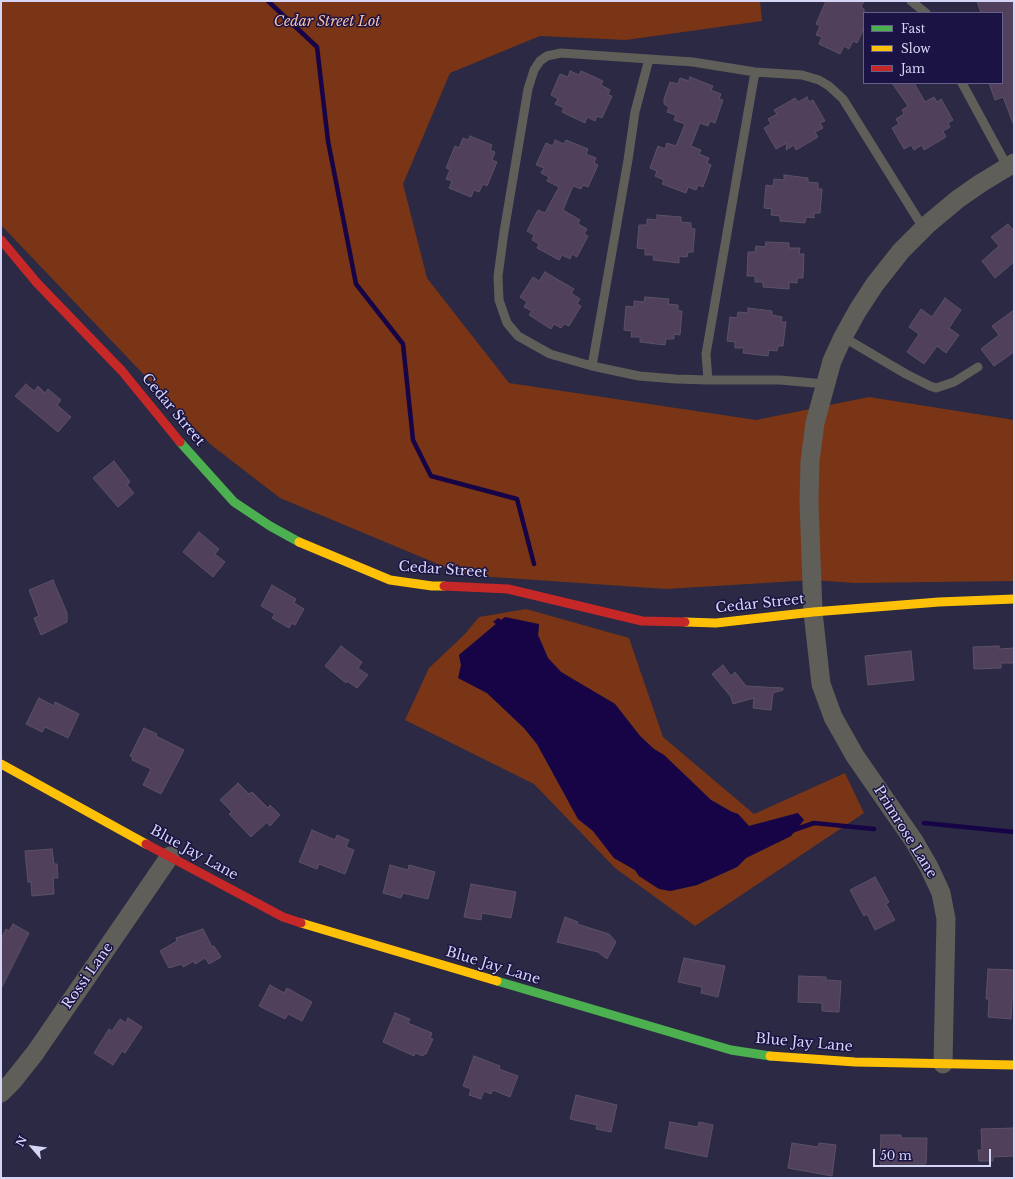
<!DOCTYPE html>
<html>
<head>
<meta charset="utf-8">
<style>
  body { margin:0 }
  #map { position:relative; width:1015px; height:1179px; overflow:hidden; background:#2b2943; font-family:"Libre Baskerville",serif }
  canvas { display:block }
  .frame { position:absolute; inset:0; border:2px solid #d5d6f5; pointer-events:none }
  .legend { position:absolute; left:863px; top:12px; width:140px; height:72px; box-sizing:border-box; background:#1a1343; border:1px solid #65618a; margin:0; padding:5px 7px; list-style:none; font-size:12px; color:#d5d6f5 }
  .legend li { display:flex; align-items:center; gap:8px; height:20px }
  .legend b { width:20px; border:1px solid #65618a }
  .north { position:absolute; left:12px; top:1127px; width:40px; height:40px; -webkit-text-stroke:3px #1a1343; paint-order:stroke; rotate:298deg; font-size:11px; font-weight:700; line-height:16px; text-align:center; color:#d5d6f5 }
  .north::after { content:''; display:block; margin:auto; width:14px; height:18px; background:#d5d6f5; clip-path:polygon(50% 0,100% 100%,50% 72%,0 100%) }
  .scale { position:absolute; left:873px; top:1149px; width:118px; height:18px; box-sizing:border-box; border:2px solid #d5d6f5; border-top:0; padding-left:5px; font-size:12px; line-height:14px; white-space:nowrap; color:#d5d6f5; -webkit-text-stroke:3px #1a1343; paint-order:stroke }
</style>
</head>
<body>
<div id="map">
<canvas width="1015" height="1179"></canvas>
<div class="frame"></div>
<ul class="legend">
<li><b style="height:5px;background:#4caf50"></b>Fast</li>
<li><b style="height:5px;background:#ffc107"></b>Slow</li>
<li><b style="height:5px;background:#c62828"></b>Jam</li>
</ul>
<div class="north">N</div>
<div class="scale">50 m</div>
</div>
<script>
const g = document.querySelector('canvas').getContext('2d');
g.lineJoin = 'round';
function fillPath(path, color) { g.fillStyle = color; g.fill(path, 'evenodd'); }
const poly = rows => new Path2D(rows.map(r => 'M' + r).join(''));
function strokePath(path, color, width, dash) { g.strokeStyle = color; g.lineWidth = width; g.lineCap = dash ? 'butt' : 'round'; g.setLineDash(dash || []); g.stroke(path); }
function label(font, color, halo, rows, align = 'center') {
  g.font = font + ' "Libre Baskerville",serif'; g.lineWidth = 3; g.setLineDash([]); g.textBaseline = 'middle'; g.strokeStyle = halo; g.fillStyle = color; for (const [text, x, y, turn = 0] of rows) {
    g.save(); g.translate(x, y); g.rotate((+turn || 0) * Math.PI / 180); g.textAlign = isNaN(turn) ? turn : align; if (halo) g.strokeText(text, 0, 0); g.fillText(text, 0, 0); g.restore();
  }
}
const forest = poly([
  [1,1,760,1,762,21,626,40,540,36,450,73,403,184,427,278,509,383,756,420,869,397,1014,420,1014,581,855,583,813,580,666,589,464,575,280,498,210,444,1,225],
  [526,609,629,638,663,737,754,814,845,773,864,813,695,926,615,868,534,784,405,720,429,668,465,634,479,617],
  [496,624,539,624,538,635,548,658,561,672,615,704,640,736,654,749,664,755,711,800,732,812,738,814,749,826,798,813,791,836,746,858,737,867,697,885,670,891,639,876,635,870,614,858,593,831,578,819,537,744,524,728,487,693,459,678,461,665,459,655]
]);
const water = poly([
  [505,617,539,624,538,635,548,658,561,672,615,704,640,736,654,749,664,755,711,800,732,812,738,814,749,826,798,813,804,820,791,836,746,858,737,867,697,885,670,891,659,889,639,876,635,870,614,858,593,831,578,819,537,744,524,728,487,693,458,678,461,665,459,655,496,624,493,622,498,618,501,620]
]);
const stream = poly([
  [268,1,317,47,328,141,356,284,403,344,413,440,431,476,517,499,534,564],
  [924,823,1014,832],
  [791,831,814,823,874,829]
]);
const building = poly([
  [826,1,864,1,861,7,864,9,864,28,857,43,853,41,849,49,844,46,840,54,819,44,822,37,816,35,820,26,816,24,826,1],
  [977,1,1014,1,1014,123,1013,123,1003,97,995,100,989,83,1002,83,1002,13,981,13,977,1],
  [570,71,579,75,581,71,603,81,601,85,610,90,608,95,612,96,602,118,597,116,595,121,587,117,585,123,562,112,564,108,555,104,558,99,551,95,560,74,568,77,570,71],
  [690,77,713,86,711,90,721,94,719,99,723,100,715,123,710,121,708,126,700,123,691,146,701,150,699,154,709,158,707,163,711,165,703,187,698,185,696,190,688,187,686,193,662,184,664,180,655,176,657,171,650,168,658,146,665,149,667,143,676,146,685,124,674,120,676,115,667,112,669,107,664,104,664,99,670,82,678,84,680,78,689,81,690,77],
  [892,83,914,83,925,102,934,97,937,102,941,99,953,120,948,123,950,127,943,131,946,137,924,150,922,145,914,150,911,145,904,149,892,128,899,124,896,119,904,114,902,110,908,106,892,83],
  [807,97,809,102,813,100,825,121,820,123,823,128,815,132,818,137,796,150,794,145,786,150,787,143,776,149,764,128,771,124,768,119,777,114,774,110,785,104,795,98,798,102,807,97],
  [470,136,492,145,490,150,495,152,492,160,497,162,487,186,483,184,479,192,474,190,471,197,449,188,452,181,446,179,450,170,446,168,455,146,459,148,463,138,468,140,470,136],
  [555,140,564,144,566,140,588,149,586,154,596,158,594,163,598,165,588,187,583,185,581,189,573,186,563,210,580,220,578,224,587,229,584,234,588,236,577,257,572,254,570,259,562,255,559,260,537,248,539,244,532,240,534,235,527,231,538,210,545,213,559,187,547,181,549,177,541,173,544,168,536,165,546,143,553,146,555,140],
  [784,175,808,178,808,182,818,183,818,189,822,189,820,213,814,213,814,218,806,217,805,223,780,221,780,216,771,215,772,209,764,208,766,185,773,186,774,179,784,180,784,175],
  [657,215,681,217,681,222,691,223,691,228,695,229,693,252,688,252,687,257,679,256,679,263,653,260,654,255,645,255,645,249,637,248,639,225,647,225,647,219,657,220,657,215],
  [1008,224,1014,231,1014,262,995,278,982,261,999,246,991,237,1008,224],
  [766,242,789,243,789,248,800,248,799,254,804,254,803,278,797,278,797,283,789,282,789,289,763,287,763,282,755,282,755,276,747,276,748,252,755,252,756,246,765,247,766,242],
  [545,272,574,289,571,293,580,299,577,304,581,306,569,326,564,324,561,328,554,324,551,329,529,315,532,311,524,307,527,302,520,297,533,277,539,281,545,272],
  [645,297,669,299,668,304,678,305,678,311,682,311,680,335,674,334,674,339,666,339,665,345,640,342,640,337,631,337,632,331,624,330,626,306,634,307,634,301,644,302,645,297],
  [945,298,961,310,949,328,959,335,946,353,937,346,924,364,907,352,919,334,909,327,921,309,932,317,945,298],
  [748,308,772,311,772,315,782,317,781,322,786,322,783,346,778,346,777,351,769,350,768,356,743,353,744,348,735,348,735,342,727,341,730,317,737,318,738,312,748,313,748,308],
  [1014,310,1014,352,994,366,981,349,999,335,992,326,1014,310],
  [26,384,34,391,38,386,45,393,48,389,61,400,57,405,71,417,58,432,15,396,26,384],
  [114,461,130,482,127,485,134,493,118,507,93,478,114,461],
  [199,532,219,549,215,554,225,562,213,577,183,552,199,532],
  [53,580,67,613,67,622,41,635,34,618,39,616,29,590,53,580],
  [272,585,296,599,294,603,304,609,295,625,292,623,289,628,272,618,275,614,261,606,272,585],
  [341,646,362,662,358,668,368,675,357,688,347,681,346,683,325,666,341,646],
  [999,646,999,649,1014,648,1014,663,1001,663,1001,668,974,669,973,647,999,646],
  [911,651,914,680,868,685,865,656,911,651],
  [723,665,731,676,735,672,746,686,783,688,783,690,773,693,771,710,753,708,754,698,733,704,731,697,712,674,723,665],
  [39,698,54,706,55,702,79,714,68,738,45,727,42,732,26,724,39,698],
  [144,728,157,734,156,736,184,750,161,794,143,785,151,769,132,760,133,757,130,756,144,728],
  [238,783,249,794,252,792,268,808,270,805,280,815,270,826,267,822,251,837,229,814,232,812,220,800,238,783],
  [312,830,335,840,337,835,349,840,346,847,354,850,345,874,319,864,317,869,299,862,312,830],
  [52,849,54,864,57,864,58,878,53,878,54,894,32,896,31,882,28,882,25,851,52,849],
  [390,865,408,870,409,865,435,872,428,899,403,893,401,898,383,893,390,865],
  [875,877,889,902,886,904,895,920,875,930,867,914,864,916,850,890,875,877],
  [471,884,516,892,511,918,482,913,481,920,464,917,471,884],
  [565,917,578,922,577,924,609,934,616,942,607,959,598,952,557,942,565,917],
  [13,924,29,933,1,989,1,939,6,929,9,931,13,924],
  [203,929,212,947,214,946,221,957,209,964,205,958,195,964,194,961,183,967,182,964,169,968,160,951,177,941,176,938,203,929],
  [684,958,725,966,718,997,701,993,702,987,678,982,684,958],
  [988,969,1014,970,1014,999,1012,999,1011,1019,988,1017,989,999,986,999,988,969],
  [799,976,826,977,826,980,841,981,839,1012,822,1011,822,1003,798,1002,799,976],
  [270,985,284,993,287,988,312,1002,302,1021,288,1014,285,1019,259,1006,270,985],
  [395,1013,410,1019,408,1023,432,1033,430,1038,433,1039,426,1054,424,1054,423,1056,415,1053,414,1056,383,1042,395,1013],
  [128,1018,142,1027,125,1053,122,1051,113,1065,94,1053,109,1029,112,1031,120,1019,126,1023,128,1018],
  [474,1056,500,1066,499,1069,518,1076,510,1097,493,1090,491,1094,484,1091,481,1099,469,1095,471,1089,463,1086,474,1056],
  [576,1095,617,1105,611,1132,596,1129,597,1125,570,1119,576,1095],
  [670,1122,698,1127,699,1122,713,1125,707,1157,665,1148,670,1122],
  [1014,1128,1014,1156,993,1157,993,1161,979,1161,978,1150,982,1150,981,1129,1014,1128],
  [881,1135,901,1135,901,1138,927,1138,926,1164,880,1164,881,1135],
  [792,1143,818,1147,819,1143,836,1145,832,1176,788,1168,792,1143]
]);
const lane = poly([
  [911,1,926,13],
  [649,59,635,112,628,160,592,366,550,354,518,336,507,323,499,300,498,276,504,232,528,89,534,70,540,61,547,56,561,53,693,62,755,72,802,75,819,80,829,86,843,99,924,229],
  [962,83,1007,166],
  [843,337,906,374,930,386,936,388,954,382,978,367],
  [592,366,639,376,676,379,708,380,706,354,755,72],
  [708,380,780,380,825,384]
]);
const street = poly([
  [943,1064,946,919,941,893,929,867,914,841,855,756,833,717,821,684,813,612,809,502,810,461,815,423,832,361,843,337,858,310,875,284,901,251,928,224,958,199,981,183,1014,163],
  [1,1093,12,1082,35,1053,170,856]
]);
const fast = poly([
  [180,442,234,502,270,526,299,542],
  [497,981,731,1050,770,1056]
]);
const slow = poly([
  [299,542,390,580,432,586,444,586],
  [685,622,716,623,813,612,939,602,1014,599],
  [1,764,146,844],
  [301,923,497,981],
  [770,1056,855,1062,1014,1065]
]);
const jam = poly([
  [1,240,37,283,122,371,180,442],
  [444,586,508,589,642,621,685,622],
  [146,844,283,917,301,923]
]);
const parkNames = [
  ["Cedar Street Lot",327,22]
];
const streetNames = [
  ["Cedar Street",173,410,50],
  ["Cedar Street",443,570,4],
  ["Cedar Street",760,604,-6],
  ["Primrose Lane",905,832,58],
  ["Blue Jay Lane",194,853,29],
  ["Blue Jay Lane",493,966,17],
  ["Rossi Lane",88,976,-55],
  ["Blue Jay Lane",804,1043,5]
];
fillPath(forest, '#793515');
fillPath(water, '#170447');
strokePath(stream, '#170447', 4.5);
fillPath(building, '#51405b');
strokePath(building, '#5b5265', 1);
strokePath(lane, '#5f5e58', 9);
strokePath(street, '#5f5e58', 19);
strokePath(fast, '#4caf50', 9);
strokePath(slow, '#ffc107', 9);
strokePath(jam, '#c62828', 9);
label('italic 14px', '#f7c0a9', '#1a1343', parkNames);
label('14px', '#d5d6f5', '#1a1343', streetNames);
</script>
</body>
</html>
